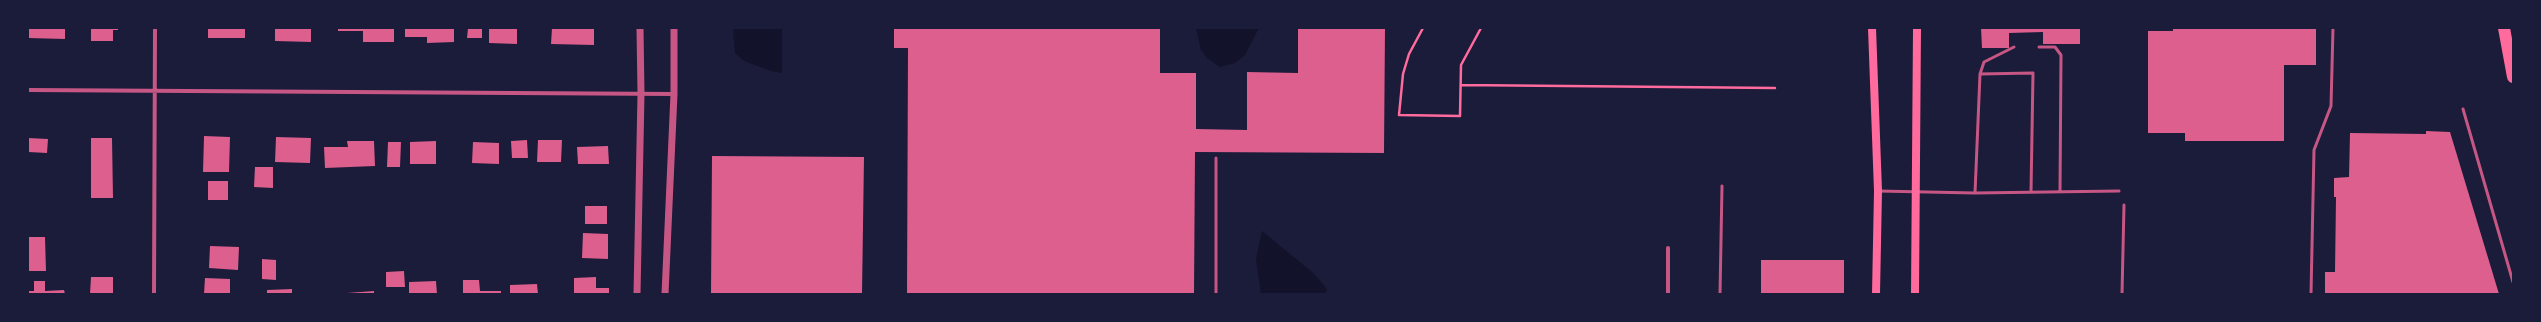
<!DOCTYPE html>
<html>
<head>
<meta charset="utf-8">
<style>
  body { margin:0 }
  #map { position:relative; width:2541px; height:322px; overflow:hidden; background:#1b1b3a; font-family:"Titillium Web",sans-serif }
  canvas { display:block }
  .frame { position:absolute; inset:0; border:29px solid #1b1b3a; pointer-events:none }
</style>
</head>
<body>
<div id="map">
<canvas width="2541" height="322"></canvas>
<div class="frame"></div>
</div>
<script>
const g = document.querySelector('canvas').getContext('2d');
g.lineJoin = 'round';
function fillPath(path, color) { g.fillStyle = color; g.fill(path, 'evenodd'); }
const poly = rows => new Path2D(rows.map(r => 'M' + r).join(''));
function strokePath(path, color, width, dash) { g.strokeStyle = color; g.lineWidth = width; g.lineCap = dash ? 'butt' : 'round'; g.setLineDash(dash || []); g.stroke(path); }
const water = poly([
  [733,28,782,28,782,73,771,71,744,61,735,53],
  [1196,28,1259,28,1245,55,1235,63,1220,67,1207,58,1201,50],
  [1262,231,1312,272,1324,285,1327,290,1325,294,1261,294,1256,259]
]);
const building = poly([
  [28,28,65,28,65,39,28,38],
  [91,28,118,28,118,30,113,30,113,41,91,41],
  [208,28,245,28,245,38,208,38],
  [275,28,311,28,311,42,275,41],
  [338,28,394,28,394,42,363,42,363,31,338,31],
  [405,28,454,28,454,42,427,43,427,37,405,37],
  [468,28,482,28,482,38,467,38],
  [489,28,517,28,517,44,489,43],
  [552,28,594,28,594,45,551,44],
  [894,28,1160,28,1160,73,1196,73,1196,129,1247,130,1247,72,1298,73,1298,28,1385,28,1384,153,1195,152,1194,294,907,294,908,48,894,48],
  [1981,28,2080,28,2080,44,2043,44,2043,32,2009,33,2009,48,1982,48],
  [2173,28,2316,28,2316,65,2284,65,2284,141,2185,141,2185,133,2148,133,2148,31,2173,31],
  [2426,131,2450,132,2499,294,2325,294,2325,272,2335,272,2336,197,2334,197,2334,178,2349,177,2350,133,2426,134],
  [204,136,230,137,229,172,203,172],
  [276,137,311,138,310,163,275,162],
  [28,138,48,139,47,153,28,152],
  [91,138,112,138,113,198,91,198],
  [527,140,528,158,512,158,511,141],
  [538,140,562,140,561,162,537,162],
  [347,141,374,141,375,166,325,168,324,147,348,147],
  [436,141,436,164,410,164,410,142],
  [388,142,401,142,400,167,387,167],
  [473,142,499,143,499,164,472,163],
  [608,146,609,164,578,164,577,147],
  [712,156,864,157,862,294,711,294],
  [255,167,273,167,273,188,254,187],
  [208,181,228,181,228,200,208,200],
  [585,206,607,206,607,224,585,224],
  [583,233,608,234,608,259,582,258],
  [28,237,45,237,46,271,28,271],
  [210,246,239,247,238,270,209,268],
  [262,259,276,260,276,280,262,279],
  [1761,260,1844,260,1844,294,1761,294],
  [404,271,405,287,386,287,386,272],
  [91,277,113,277,113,294,90,294],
  [596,277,596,288,609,288,609,294,574,294,574,278],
  [205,278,230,279,230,294,204,294],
  [463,280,479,280,480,291,501,291,501,294,463,294],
  [34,281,45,281,45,291,64,290,65,294,28,294,28,291,34,291],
  [436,281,437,294,409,294,409,282],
  [537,284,538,294,510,294,510,285],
  [292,289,292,294,267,294,267,290],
  [374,291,374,294,347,294,347,293]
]);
const path = poly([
  [1423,28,1409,54,1403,74,1399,115,1460,116,1461,65,1481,28],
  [1461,85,1775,88]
]);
const service = poly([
  [2039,47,2055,47,2061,55,2060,191],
  [1980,74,2033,73,2031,192],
  [2463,109,2513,282],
  [1878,191,1975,193,2119,191],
  [1975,193,1980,74,1984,62,2014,47],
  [1216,294,1216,158],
  [1720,294,1722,186],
  [2122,294,2124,205],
  [2311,294,2314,150,2331,106,2333,28]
]);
const minor = poly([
  [28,90,674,94],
  [154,294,155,28],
  [1668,294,1668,248]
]);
const tertiary = poly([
  [637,294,641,94,640,28],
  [665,294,674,94,674,28]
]);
const secondary = poly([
  [1872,28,1878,191,1876,294],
  [1915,294,1917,28]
]);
const motorway = poly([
  [2504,28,2513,77]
]);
fillPath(water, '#12122b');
fillPath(building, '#dd5f8e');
strokePath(path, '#ff6b9d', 2.5);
strokePath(service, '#c65784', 3);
strokePath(minor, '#c65784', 4);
strokePath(tertiary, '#c65784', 7);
strokePath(secondary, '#ff6b9d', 8);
strokePath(motorway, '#ff6b9d', 12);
</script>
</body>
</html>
